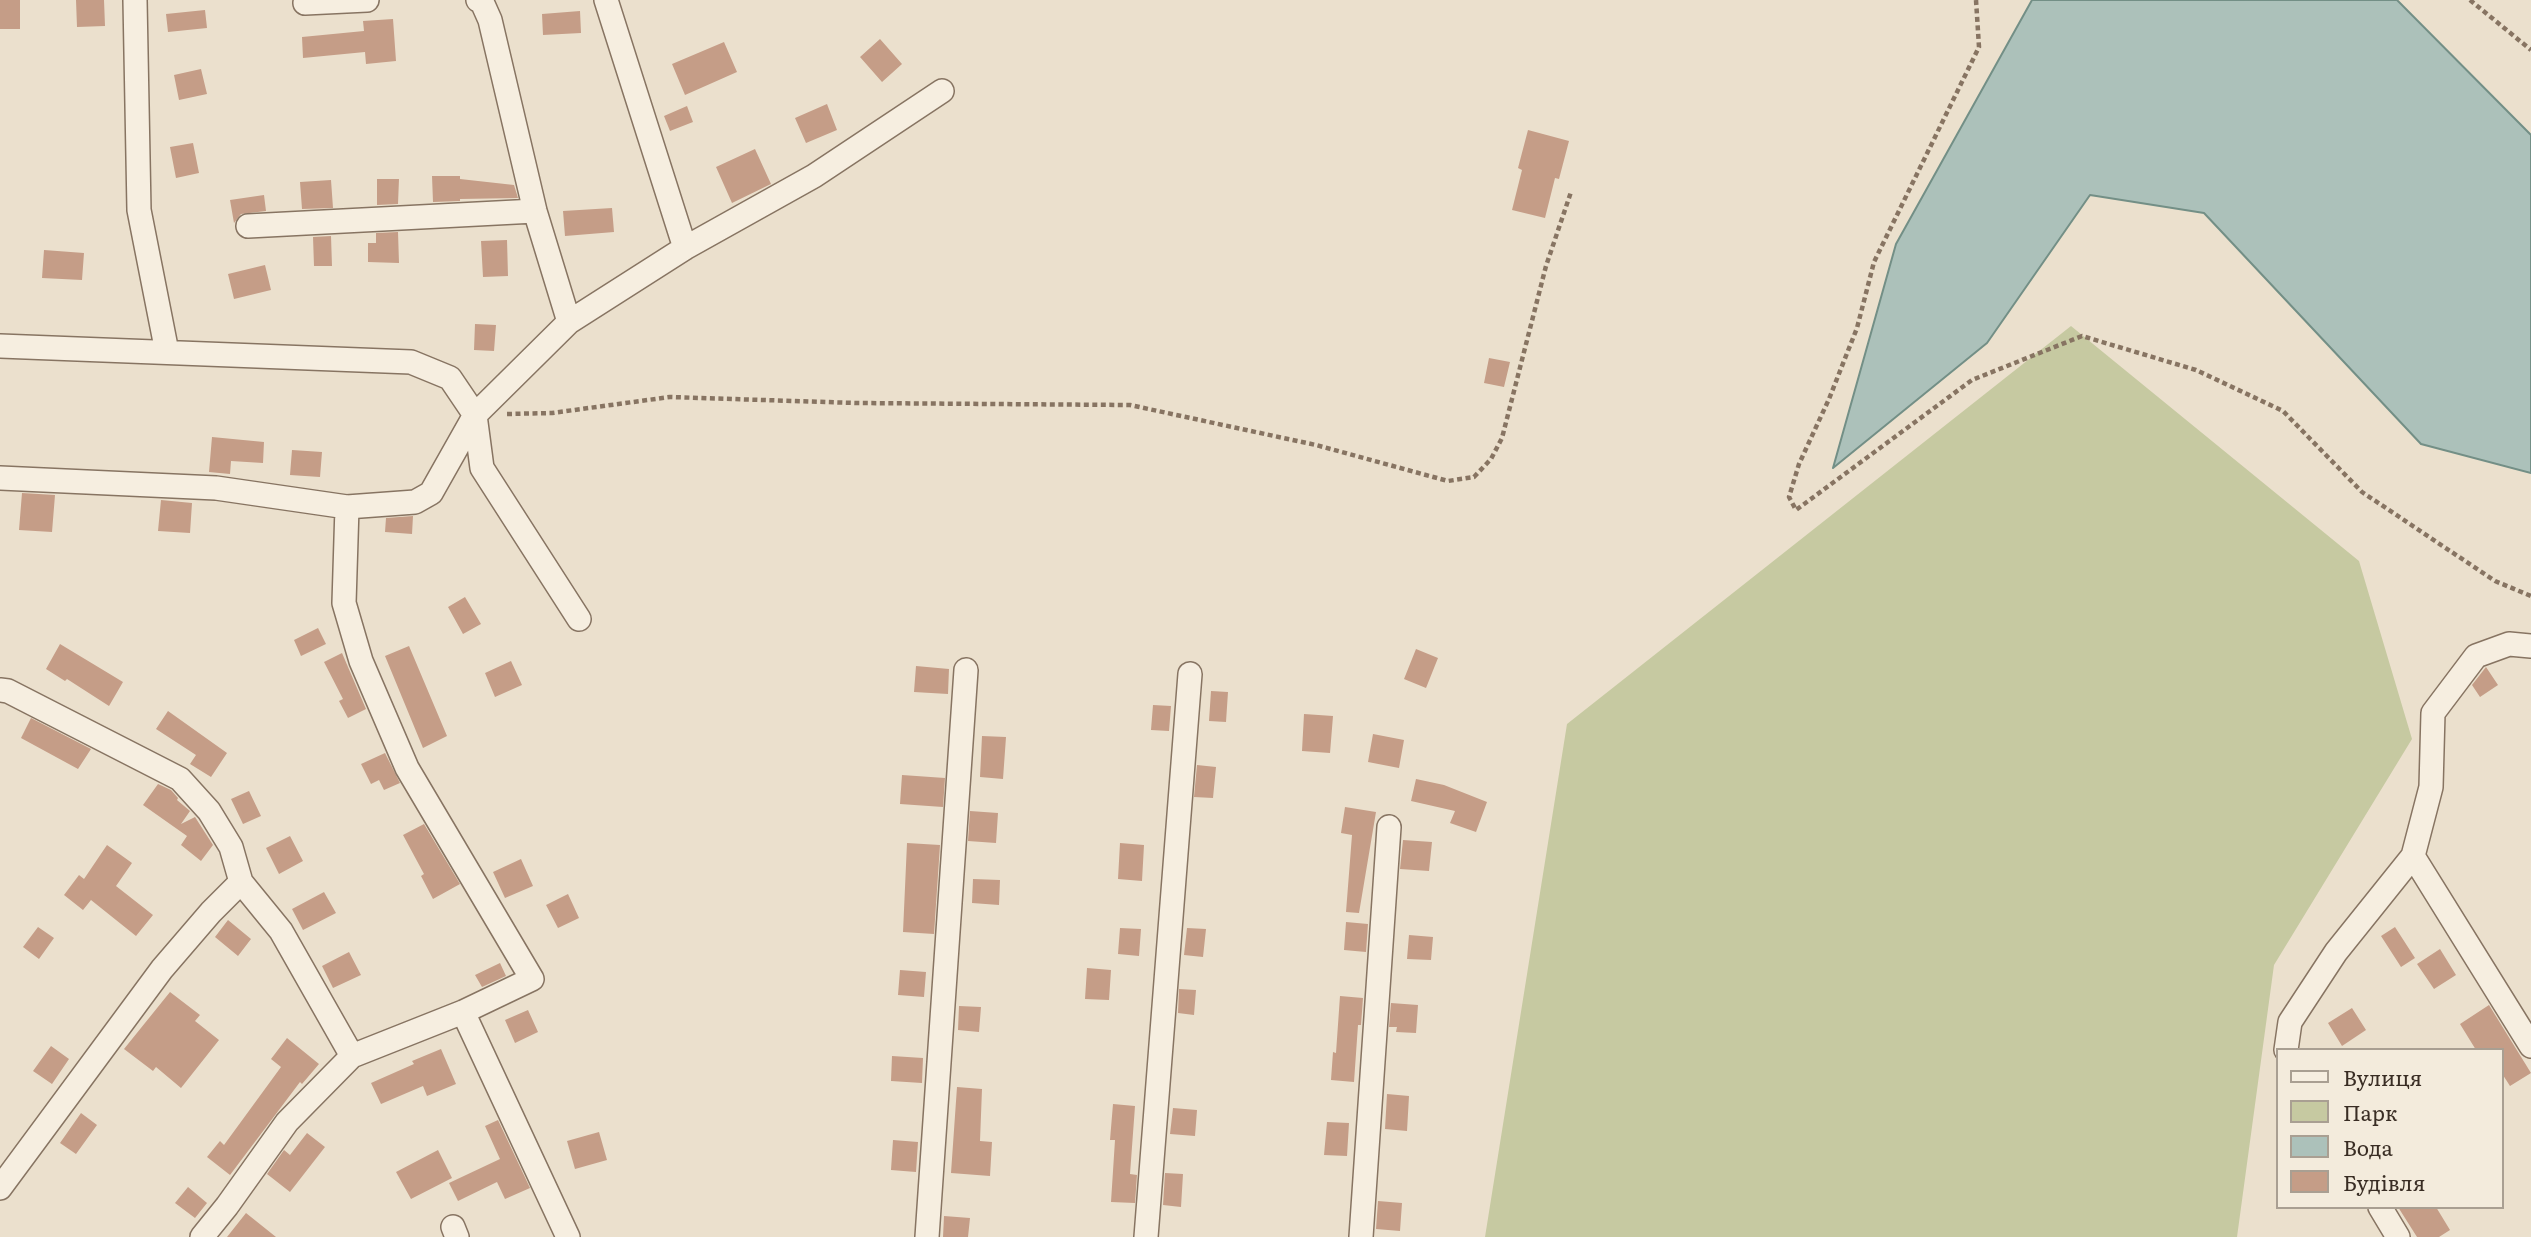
<!DOCTYPE html>
<html>
<head>
<meta charset="utf-8">
<style>
  body { margin:0 }
  #map { position:relative; width:2531px; height:1237px; overflow:hidden; background:#ebe0cd; font-family:Literata,serif }
  canvas { display:block }
  .legend { position:absolute; left:2276px; top:1048px; width:228px; height:161px; box-sizing:border-box; background:#f3ebdc; border:2px solid #a99f92; margin:0; padding:9px 12px; list-style:none; font-size:21px; color:#392d24 }
  .legend li { display:flex; align-items:center; gap:14px; height:35px }
  .legend b { width:35px; border:2px solid #a99f92 }
</style>
</head>
<body>
<div id="map">
<canvas width="2531" height="1237"></canvas>
<ul class="legend">
<li><b style="height:9px;background:#f6eee0"></b>Вулиця</li>
<li><b style="height:19px;background:#c6c9a1"></b>Парк</li>
<li><b style="height:19px;background:#acc1ba"></b>Вода</li>
<li><b style="height:19px;background:#c59d87"></b>Будівля</li>
</ul>
</div>
<script>
const g = document.querySelector('canvas').getContext('2d');
g.lineJoin = 'round';
function fillPath(path, color) { g.fillStyle = color; g.fill(path, 'evenodd'); }
const poly = rows => new Path2D(rows.map(r => 'M' + r).join(''));
function strokePath(path, color, width, dash) { g.strokeStyle = color; g.lineWidth = width; g.lineCap = dash ? 'butt' : 'round'; g.setLineDash(dash || []); g.stroke(path); }
const green = poly([
  [2071,326,2359,561,2412,739,2274,965,2237,1237,1485,1237,1567,724]
]);
const water = poly([
  [2032,0,2397,0,2531,135,2531,473,2421,444,2204,213,2090,195,1987,343,1833,468,1896,244,2032,0]
]);
const building = poly([
  [0,0,20,0,20,29,0,29],
  [76,0,104,0,105,26,77,27],
  [205,10,207,28,168,32,166,14],
  [580,11,581,33,543,35,542,14],
  [393,19,396,61,366,64,365,52,303,58,302,37,364,31,363,21],
  [880,39,902,64,882,82,860,57],
  [724,42,737,72,685,95,672,64],
  [201,69,207,94,179,100,174,75],
  [827,104,837,130,806,143,795,118],
  [687,106,693,122,670,131,664,116],
  [1528,130,1569,141,1559,179,1555,178,1545,218,1512,210,1522,170,1518,168],
  [193,143,199,173,176,178,170,147],
  [755,149,771,184,732,203,716,167],
  [432,176,460,176,460,179,514,185,518,198,460,199,460,201,433,202],
  [377,179,399,179,398,204,377,205],
  [331,180,333,208,302,209,300,182],
  [264,195,266,211,241,214,234,223,230,200],
  [612,208,614,232,565,236,563,211],
  [398,232,399,263,368,262,368,243,376,243,376,233],
  [331,236,332,266,314,266,313,237],
  [507,240,508,276,483,277,481,241],
  [44,250,84,253,82,280,42,278],
  [265,265,271,290,234,299,228,274],
  [475,324,496,325,494,351,474,350],
  [1489,358,1510,362,1504,387,1484,383],
  [212,437,264,442,263,463,231,461,230,474,209,472],
  [292,450,322,452,320,477,290,475],
  [22,493,55,495,52,532,19,530],
  [161,500,192,503,190,533,158,531],
  [413,516,412,534,385,532,386,518],
  [465,597,481,624,463,634,448,607],
  [318,628,326,644,301,656,294,640],
  [60,644,123,682,109,706,67,679,65,681,46,669],
  [409,646,447,736,423,748,385,656],
  [1416,649,1438,658,1426,688,1404,679],
  [342,653,366,709,348,718,339,701,343,699,324,662],
  [511,661,522,685,495,697,485,673],
  [916,666,949,669,948,694,914,692],
  [2486,667,2498,685,2480,697,2472,685],
  [1211,691,1228,692,1226,722,1209,721],
  [1153,705,1171,706,1169,731,1151,730],
  [168,711,227,753,211,777,190,764,196,755,156,729],
  [1304,714,1333,716,1330,753,1302,751],
  [31,718,91,749,78,769,21,738],
  [1373,734,1404,740,1399,768,1368,762],
  [982,736,1006,737,1003,779,980,777],
  [385,753,400,783,384,790,379,780,371,784,361,764],
  [1197,765,1216,767,1213,798,1194,797],
  [902,775,945,778,943,807,900,804],
  [1416,779,1444,785,1487,802,1476,832,1450,823,1455,811,1411,801],
  [158,784,171,790,178,798,177,800,190,811,181,824,195,817,213,845,201,861,181,845,187,836,143,805],
  [249,791,261,816,243,824,231,799],
  [1345,807,1376,812,1359,913,1346,912,1352,835,1341,833],
  [970,811,998,813,996,843,968,841],
  [424,824,460,884,433,899,421,876,424,874,403,835],
  [290,836,303,861,279,874,266,848],
  [1403,840,1432,842,1429,871,1400,869],
  [907,843,940,845,934,934,903,932],
  [1120,843,1144,845,1142,881,1118,879],
  [107,845,132,863,116,886,153,915,136,936,91,900,83,910,64,895,79,875,84,879],
  [521,859,533,886,505,898,493,872],
  [973,879,1000,880,999,905,972,903],
  [324,892,336,913,303,930,292,909],
  [568,894,579,918,558,928,546,905],
  [228,920,251,939,238,956,215,937],
  [1346,922,1368,924,1366,952,1344,950],
  [38,927,54,938,39,959,23,947],
  [2395,927,2415,958,2401,967,2381,936],
  [1120,928,1141,929,1139,956,1118,954],
  [1187,928,1206,929,1203,957,1184,955],
  [1409,935,1433,937,1431,960,1407,959],
  [2440,949,2456,975,2434,989,2417,964],
  [349,952,361,975,333,988,322,966],
  [500,963,506,976,482,987,475,975],
  [1087,968,1111,970,1109,1000,1085,999],
  [900,970,926,972,924,997,898,995],
  [1179,989,1196,990,1194,1015,1178,1013],
  [170,992,200,1015,195,1021,219,1040,181,1088,156,1067,153,1071,124,1049],
  [1340,996,1363,998,1361,1025,1358,1025,1354,1082,1331,1080,1333,1052,1336,1053],
  [1391,1003,1418,1005,1416,1033,1396,1032,1397,1027,1389,1027],
  [2489,1005,2531,1073,2510,1086,2501,1072,2501,1050,2476,1050,2460,1024],
  [959,1006,981,1007,979,1032,958,1030],
  [2352,1008,2366,1030,2342,1046,2328,1023],
  [528,1010,538,1032,515,1043,505,1020],
  [287,1038,319,1064,302,1084,300,1082,230,1175,207,1157,220,1141,224,1145,281,1067,271,1059],
  [51,1046,69,1059,52,1084,33,1071],
  [441,1049,456,1084,427,1096,423,1086,381,1104,371,1083,414,1064,412,1061],
  [892,1056,923,1058,922,1083,891,1081],
  [957,1087,982,1089,980,1141,992,1142,990,1176,951,1173],
  [1387,1094,1409,1096,1407,1131,1385,1129],
  [1113,1104,1135,1106,1130,1174,1137,1175,1135,1203,1111,1202,1115,1140,1110,1140],
  [1173,1108,1197,1110,1195,1136,1170,1134],
  [81,1113,97,1125,76,1154,60,1143],
  [498,1120,530,1188,505,1199,497,1182,458,1201,449,1183,500,1159,485,1126],
  [1327,1122,1349,1123,1347,1156,1324,1155],
  [599,1132,607,1160,575,1169,567,1141],
  [307,1133,325,1147,290,1192,267,1174,284,1150,290,1155],
  [893,1140,918,1142,916,1172,891,1170],
  [438,1150,452,1178,411,1199,396,1172],
  [1165,1173,1183,1174,1181,1207,1163,1205],
  [188,1187,207,1203,195,1218,175,1203],
  [1378,1201,1402,1203,1400,1231,1376,1229],
  [2398,1207,2436,1207,2450,1230,2439,1237,2417,1237],
  [246,1213,276,1237,227,1237],
  [944,1216,970,1218,968,1237,943,1237]
]);
const path = poly([
  [1976,0,1979,47,1874,262,1857,328,1829,399,1799,464,1789,497,1796,510,1972,380,2082,336,2196,370,2283,411,2362,492,2495,581,2531,596],
  [2470,0,2531,50],
  [507,414,552,413,670,397,856,403,1130,405,1316,445,1448,481,1474,477,1491,459,1502,438,1546,266,1571,192]
]);
const minor = poly([
  [135,0,139,210,167,352],
  [478,0,482,2,490,20,535,211,569,322],
  [606,0,685,248],
  [305,3,367,0],
  [248,226,535,211],
  [0,346,411,362,450,378,475,415,482,468,579,619],
  [0,478,216,488,347,507],
  [0,690,8,691,180,779,209,811,231,847,241,882,281,931,352,1056],
  [2413,856,2531,1046],
  [463,1012,568,1237],
  [2286,1050,2290,1022,2336,952,2413,856,2431,787,2433,713,2476,656,2509,644,2531,646],
  [0,1188,162,969,211,912,241,882],
  [2380,1207,2398,1237],
  [453,1227,457,1237],
  [202,1237,227,1206,287,1122,352,1056,463,1012,532,979,407,768,361,661,344,603,347,507,415,502,431,493,475,415,569,322,685,248,814,176,942,91],
  [927,1237,966,670],
  [1146,1237,1190,674],
  [1361,1237,1389,827]
]);
fillPath(green, '#c6c9a1');
fillPath(water, '#acc1ba');
strokePath(water, '#738f86', 2);
fillPath(building, '#c59d87');
strokePath(minor, '#877462', 26);
strokePath(path, '#877462', 4.5, [5, 3.5]);
strokePath(minor, '#f6eee0', 23);
</script>
</body>
</html>
